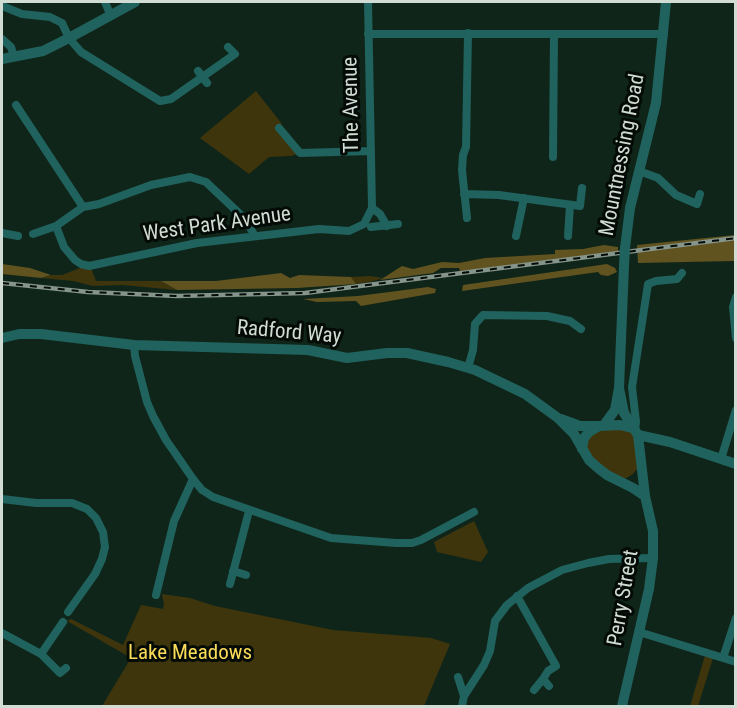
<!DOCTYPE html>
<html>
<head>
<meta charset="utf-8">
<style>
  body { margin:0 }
  #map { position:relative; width:737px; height:708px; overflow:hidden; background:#102519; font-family:"Roboto Condensed",sans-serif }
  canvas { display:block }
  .frame { position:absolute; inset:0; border:3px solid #d0dcd4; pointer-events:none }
</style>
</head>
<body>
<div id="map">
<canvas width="737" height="708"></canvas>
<div class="frame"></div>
</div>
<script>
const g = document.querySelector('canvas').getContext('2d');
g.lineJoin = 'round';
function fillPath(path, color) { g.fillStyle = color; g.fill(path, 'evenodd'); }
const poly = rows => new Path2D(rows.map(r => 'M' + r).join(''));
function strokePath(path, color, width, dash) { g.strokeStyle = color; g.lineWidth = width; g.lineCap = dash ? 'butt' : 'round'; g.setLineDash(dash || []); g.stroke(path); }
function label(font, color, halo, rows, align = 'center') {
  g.font = font + ' "Roboto Condensed",sans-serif'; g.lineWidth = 6; g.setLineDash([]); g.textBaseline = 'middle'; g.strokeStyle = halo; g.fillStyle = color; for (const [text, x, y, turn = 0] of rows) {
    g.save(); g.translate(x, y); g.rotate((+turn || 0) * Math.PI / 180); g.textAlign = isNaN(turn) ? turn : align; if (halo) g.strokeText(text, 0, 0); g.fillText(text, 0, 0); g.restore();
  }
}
const green = poly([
  [256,91,282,124,279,127,300,153,291,156,269,157,249,174,200,138],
  [80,268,91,268,96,281,161,281,177,290,122,285,93,286,73,281,41,278,51,275,62,275],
  [370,276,383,278,370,282,356,284,351,277],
  [632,429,640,465,633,474,623,480,600,466,585,448,586,442,591,435,599,430],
  [474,521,488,552,481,562,437,552,434,542],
  [162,594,190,598,215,606,333,630,431,638,450,644,424,706,102,706,131,658,67,621,71,619,123,645,141,605,163,609,164,604],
  [706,652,714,655,698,706,690,706]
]);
const forest = poly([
  [735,235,735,261,638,263,637,245],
  [604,245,618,247,618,252,474,270,460,271,459,268,441,268,433,273,380,280,402,266,413,269,442,262,459,263,485,258,555,254,555,250,583,249],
  [2,264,30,268,51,275,41,278,2,274],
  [607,264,615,268,617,272,608,276,601,275,598,272,462,291,463,285],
  [281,273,290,278,299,275,351,277,356,284,297,288,177,290,161,281,216,281],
  [428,287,436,289,435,293,361,306,356,301,317,302,303,299,358,296]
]);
const minor = poly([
  [105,2,110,14],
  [368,2,372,208],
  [2,6,22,14,50,17,62,23,69,38,81,52,160,101,171,99,235,54,228,47],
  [368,34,664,34],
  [2,39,11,47,14,57],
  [198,71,207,83],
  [16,105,83,207],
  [279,128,300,153,371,151],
  [553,157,554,34],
  [639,171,658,178,676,195,697,204,700,194],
  [464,194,499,195,580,206,582,188],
  [467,218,462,170,463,155,466,147,468,33],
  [56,226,64,247,75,260,81,264,89,266,197,243,319,229,349,231,364,224,372,208,380,214,387,226],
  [371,227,398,224],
  [2,233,18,236],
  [33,234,56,226,83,207,99,204,151,185,190,177,206,182,244,218,255,236],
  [516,236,524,198],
  [568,236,570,205],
  [736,297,733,307,736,338],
  [134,345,135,356,147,402,153,416,166,440,193,479,202,490,213,497,331,538,396,543,412,543,421,540,474,512],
  [468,368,473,350,475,324,483,315,547,316,570,321,581,329],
  [635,430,636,422,632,387,648,284,656,281,677,279,682,273],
  [721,459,736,410],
  [2,499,36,503,72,503,87,509,96,518,103,532,105,547,102,559,95,574,68,612],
  [233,571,246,575],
  [230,584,249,511],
  [156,595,174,521,193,479],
  [517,596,556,666,548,671,543,679,549,686],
  [639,632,736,662],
  [2,633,41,654,63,622],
  [41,654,60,673,66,668],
  [723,658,736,618],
  [458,677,464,696],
  [534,690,543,679],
  [462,706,464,696,484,665,490,651,495,621,507,605,528,588,562,570,588,563,609,559,653,558]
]);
const tertiary = poly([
  [2,59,43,51,69,38,135,2],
  [625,248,630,208,656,103,666,2],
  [2,338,19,334,41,334,134,345,308,350,347,358,387,353,407,353,448,362,475,370,525,394,558,418,574,434,589,460,598,468,607,475,633,488,645,496],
  [619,388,624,413,638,435,645,496,653,531,653,558,649,589,622,706],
  [561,419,580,426,598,426],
  [604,425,615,410,619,388,624,266],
  [638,435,670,442,736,464],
  [582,449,584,438,589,432,599,426,620,425,632,428]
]);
const rail = poly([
  [2,283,88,292,177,296,305,293,736,238]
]);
const tertiaryBridge = poly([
  [624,266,625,248]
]);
const streetNames = [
  ["The Avenue",352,105,-91],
  ["Mountnessing Road",623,155,-79],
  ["West Park Avenue",217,225,-8],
  ["Radford Way",289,333,5],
  ["Perry Street",624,598,-80]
];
const parkNames = [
  ["Lake Meadows",190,654]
];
fillPath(green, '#3e350d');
fillPath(forest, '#60531f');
strokePath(minor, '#20625d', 8);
strokePath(tertiary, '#20625d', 10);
strokePath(rail, '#85958b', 4.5);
strokePath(rail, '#040b07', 2, [7]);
strokePath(tertiaryBridge, '#20625d', 10);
label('21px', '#d0dcd4', '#040b07', streetNames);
label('21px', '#fbdc58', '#040b07', parkNames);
</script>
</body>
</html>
